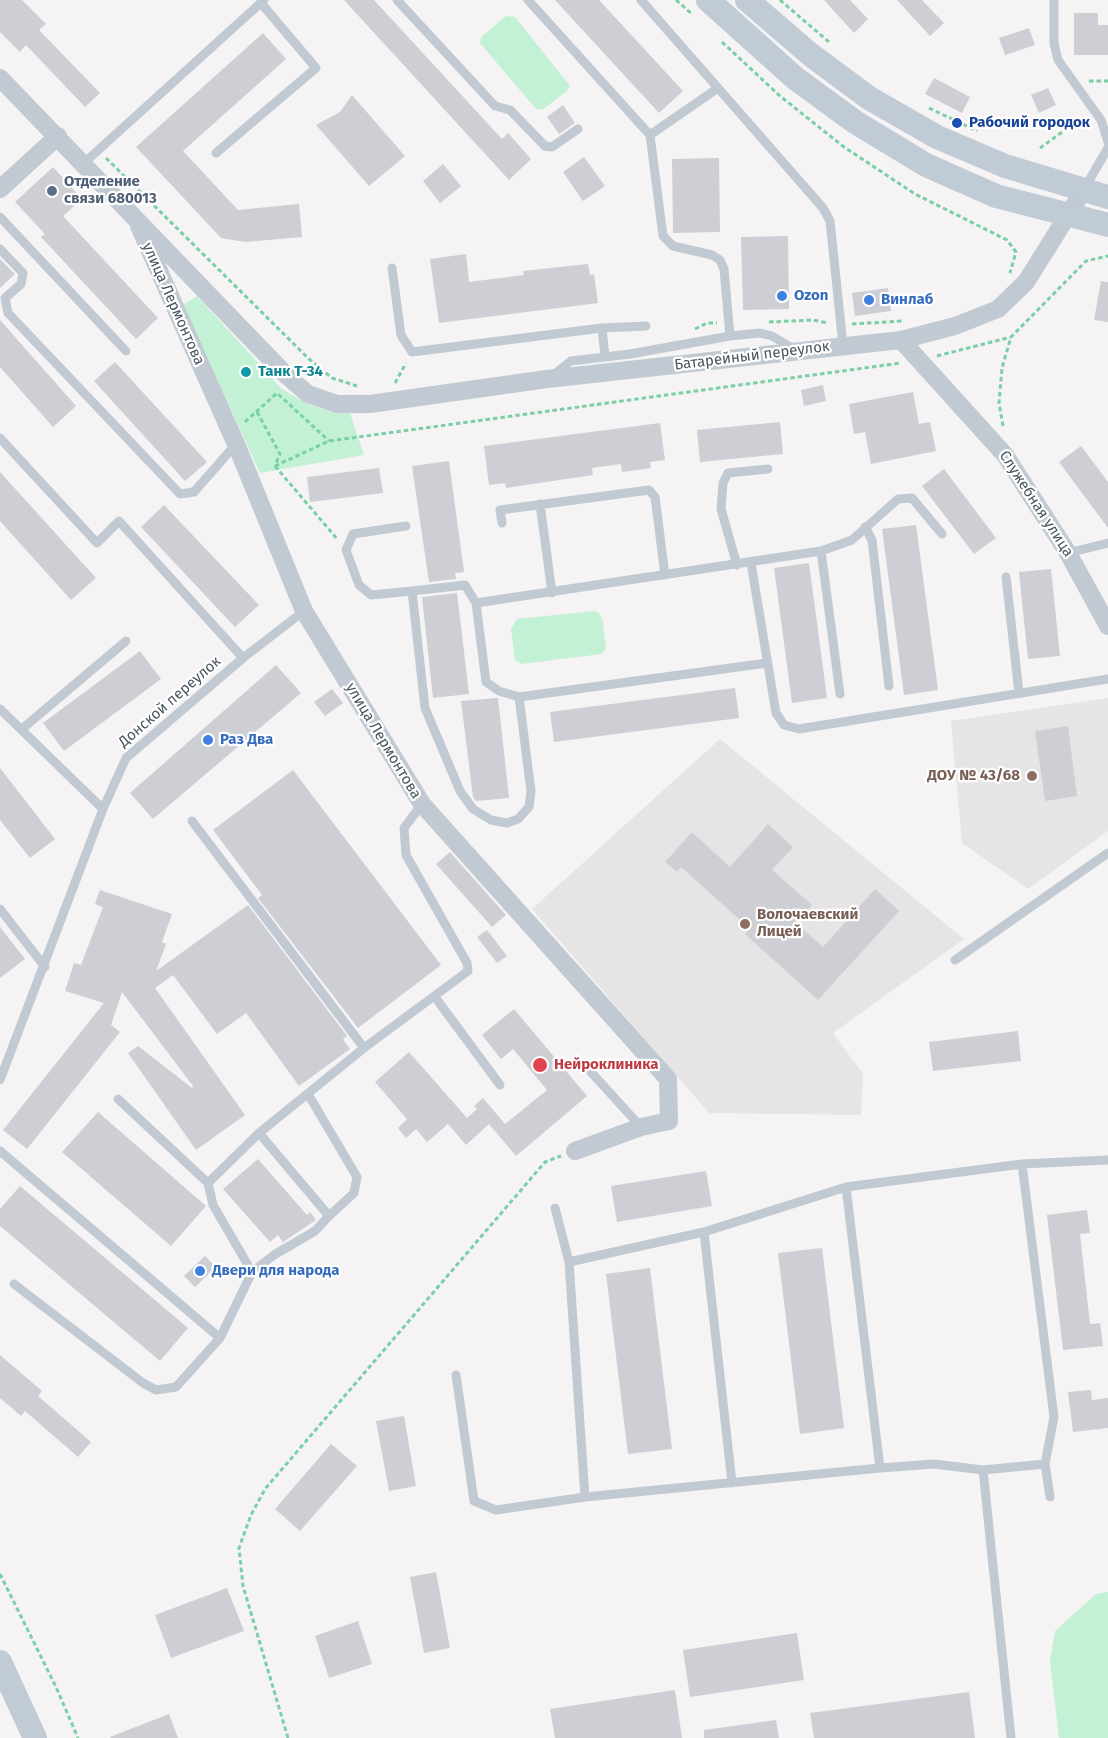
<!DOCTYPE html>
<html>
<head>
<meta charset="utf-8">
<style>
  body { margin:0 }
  canvas { display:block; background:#f5f3f3 }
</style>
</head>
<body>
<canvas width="1108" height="1738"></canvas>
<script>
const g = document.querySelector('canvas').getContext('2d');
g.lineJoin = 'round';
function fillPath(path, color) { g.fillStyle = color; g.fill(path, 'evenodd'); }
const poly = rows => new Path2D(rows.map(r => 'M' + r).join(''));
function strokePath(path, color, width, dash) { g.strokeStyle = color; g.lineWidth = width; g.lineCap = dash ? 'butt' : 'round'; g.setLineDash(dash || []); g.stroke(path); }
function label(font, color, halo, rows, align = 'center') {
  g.font = font + ' "Fira Sans",sans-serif'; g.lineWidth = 4.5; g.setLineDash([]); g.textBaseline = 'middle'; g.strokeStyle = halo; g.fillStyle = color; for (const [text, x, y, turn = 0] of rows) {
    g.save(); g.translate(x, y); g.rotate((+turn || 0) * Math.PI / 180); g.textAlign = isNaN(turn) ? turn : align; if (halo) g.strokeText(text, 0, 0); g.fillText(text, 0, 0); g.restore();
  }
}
const education = poly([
  [1108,698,1108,831,1028,889,962,843,951,721],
  [720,739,964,939,833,1033,863,1074,861,1115,709,1113,532,909]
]);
const green = poly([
  [506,16,515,17,570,86,567,91,542,110,536,109,480,43,481,37],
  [197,296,282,389,310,405,332,412,350,413,364,455,260,473,183,305],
  [594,611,599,613,603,622,606,648,602,654,521,664,515,660,511,629,517,619],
  [1108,1592,1108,1738,1059,1738,1050,1661,1055,1631,1096,1594]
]);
const building = poly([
  [0,0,22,0,46,24,39,30,100,93,85,107,26,45,20,52,0,32],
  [344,0,374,0,502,139,508,133,531,159,509,180],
  [555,0,599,0,683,91,659,113],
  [824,0,850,0,868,19,854,33],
  [897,0,922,0,944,23,930,36],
  [1074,13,1098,13,1098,25,1108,25,1108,55,1074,55],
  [1029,28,1035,45,1005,55,999,38],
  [263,33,286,59,183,151,238,210,299,204,302,237,245,242,221,238,136,147],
  [934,78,970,97,962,113,925,94],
  [1048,88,1056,105,1039,113,1031,95],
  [352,95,405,156,369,186,316,125,340,112],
  [563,105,575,123,559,134,547,117],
  [584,157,605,186,583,201,563,172],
  [719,158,720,232,673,233,672,159],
  [443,164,461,186,440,203,423,181],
  [53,167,82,199,63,216,158,318,136,339,41,237,45,234,15,202],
  [788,236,789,309,743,310,741,237],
  [466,254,469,282,524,275,523,271,588,264,590,275,594,274,598,303,439,323,430,259],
  [0,259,15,274,0,288],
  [1101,281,1108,282,1108,322,1094,320],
  [888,288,891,311,855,316,852,293],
  [0,320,76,406,53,427,0,367],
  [115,362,207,462,185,481,94,381],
  [823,385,826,401,804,406,801,390],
  [913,392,919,424,930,422,936,451,871,464,865,432,854,434,849,404],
  [780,422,783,454,700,462,697,430],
  [660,423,665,460,650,462,651,468,622,472,621,464,592,468,593,475,506,488,505,483,489,485,484,446],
  [1081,446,1108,482,1108,528,1059,462],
  [449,461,464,572,455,573,456,579,429,582,412,466],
  [379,468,383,493,310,502,307,477],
  [944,469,996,538,974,554,922,486],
  [0,472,96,578,71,600,0,521],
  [164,505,259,605,235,627,141,527],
  [916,525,938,690,904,695,882,529],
  [809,563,827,698,792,703,774,568],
  [1051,569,1060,656,1028,659,1019,572],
  [457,593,469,694,433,698,422,597],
  [140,651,161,679,64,751,43,723],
  [276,665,301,693,153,819,130,793],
  [735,688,739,718,554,742,550,712],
  [332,689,343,703,325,716,314,702],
  [498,698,509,798,476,801,473,797,461,701],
  [1068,726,1077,796,1045,801,1035,731],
  [0,768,55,839,30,858,0,820],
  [293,770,441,965,358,1028,258,898,262,895,213,830],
  [768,824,793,847,772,870,812,905,796,923,823,947,875,889,899,911,818,1000,745,934,750,929,681,867,677,872,665,862,692,832,730,867],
  [450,852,506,915,492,927,436,864],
  [100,890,172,914,162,942,166,944,156,971,248,905,347,1036,343,1039,350,1049,299,1086,246,1013,217,1034,173,975,155,988,245,1115,196,1150,128,1053,138,1046,192,1088,193,1086,122,992,111,1025,120,1032,27,1149,3,1130,104,1003,65,991,74,963,81,965,103,907,95,904],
  [0,927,25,959,0,978],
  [487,930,507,956,497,963,477,937],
  [514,1009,587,1096,516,1156,489,1124,466,1145,448,1124,427,1142,416,1129,406,1138,398,1128,407,1119,375,1082,409,1052,467,1118,477,1109,474,1106,483,1098,505,1124,547,1090,513,1049,501,1059,482,1035],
  [1018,1031,1021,1061,933,1071,929,1042],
  [98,1112,206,1206,171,1246,62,1152],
  [258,1159,307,1215,310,1212,316,1220,283,1242,278,1235,270,1242,223,1189],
  [706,1171,712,1206,617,1222,611,1186],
  [20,1186,188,1328,160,1361,0,1226,0,1209],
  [1087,1210,1090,1233,1080,1234,1090,1324,1100,1323,1103,1346,1063,1350,1047,1215],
  [822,1248,844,1428,800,1434,778,1253],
  [205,1256,216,1267,195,1287,184,1276],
  [650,1268,672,1449,628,1454,606,1274],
  [0,1355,42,1391,38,1396,91,1442,78,1457,25,1411,21,1416,0,1398],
  [1091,1390,1092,1400,1108,1398,1108,1428,1073,1432,1068,1392],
  [404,1416,416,1486,389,1491,376,1421],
  [331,1444,357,1466,300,1531,275,1509],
  [436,1572,450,1648,424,1653,410,1577],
  [227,1588,244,1631,171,1658,155,1615],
  [358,1621,372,1664,329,1678,315,1636],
  [797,1633,804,1680,690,1697,683,1650],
  [675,1690,682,1738,555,1738,550,1709],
  [969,1692,975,1738,814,1738,810,1713],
  [169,1714,178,1738,110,1738,110,1737],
  [776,1720,779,1738,704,1738,704,1730]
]);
const path = poly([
  [676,0,693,15],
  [780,0,829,42],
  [722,42,780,96,844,147,915,194,1007,240,1016,252,1010,273],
  [1089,81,1108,81],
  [929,108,977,131],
  [1040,148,1083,117],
  [106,158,309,359,332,378,357,386],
  [769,322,813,320,828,323],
  [852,324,903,321],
  [695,329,707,323,717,323],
  [937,356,1011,337],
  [395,383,406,363],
  [257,412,280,454,275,465],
  [245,422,277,393,329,441],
  [1003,426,999,403,1002,368,1011,337,1086,261,1108,256],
  [275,466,329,441,901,363],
  [275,466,338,540],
  [0,1574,56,1687,78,1738],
  [288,1738,243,1586,239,1548,251,1515,265,1489,545,1162,561,1156]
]);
const lane = poly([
  [397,0,495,106,510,110,545,146,552,147,578,129],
  [528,0,650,135],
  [641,0,823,208,830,221,843,345],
  [1054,0,1054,43,1058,60,1101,120,1108,142],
  [718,88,650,135,663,236,673,246,712,255,720,260,724,269,730,336],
  [216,153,316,68,261,3],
  [84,163,264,0],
  [1084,189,1108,148],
  [0,217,126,351],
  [0,249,23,273,21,284,5,298,8,313,180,494,194,492,236,444],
  [392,268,401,335,412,352,602,328],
  [605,357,602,328,646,326],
  [552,376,571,361,630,354,730,336,760,333,772,336,794,349],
  [0,438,97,543,119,521,243,658],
  [540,504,552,593],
  [502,523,500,510,649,490,655,497,665,575],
  [406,526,353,534,346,550,359,585,371,595,412,591],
  [865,527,872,540,889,686],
  [821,551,840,694],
  [1068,553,1108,543],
  [751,563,776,713,784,725,799,729,1108,679],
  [737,565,721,509,723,483,728,473,768,469],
  [1006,577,1019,693],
  [476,603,465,585,412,591,425,708,460,791,473,809,491,820,507,823,518,819,529,807,531,791,519,697],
  [767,663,519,697,499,691,486,682,476,603,821,551,852,540,898,499,912,498,942,534],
  [0,709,103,809,126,758,243,658,304,611],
  [22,729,126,641],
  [192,821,364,1048],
  [0,909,45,967],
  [955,960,1108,853],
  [435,997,500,1085],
  [590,1071,641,1127],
  [0,1080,103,809],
  [308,1094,357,1177,354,1193,329,1216],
  [118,1099,208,1183,213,1205,252,1272],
  [0,1151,220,1338],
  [208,1183,259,1133,364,1048,468,971,467,963,406,855,404,828,422,804],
  [846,1187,880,1468,934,1464,983,1470,1011,1738],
  [555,1208,569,1262,704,1232,846,1187,1022,1164,1108,1160],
  [704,1232,732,1483],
  [569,1262,585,1497],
  [14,1284,143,1383,156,1390,176,1387,220,1338,252,1272,274,1255,315,1231,329,1216,259,1133],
  [456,1375,474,1501,496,1510,585,1497,880,1468],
  [1045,1464,1050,1497],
  [983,1470,1045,1464,1054,1417,1022,1164]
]);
const street = poly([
  [0,78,287,376,308,394,337,404,370,404,547,379,901,340,955,326,998,309,1026,282,1083,191],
  [0,189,58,136],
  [139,226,236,444,304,611,422,804,668,1079,669,1121,641,1127,575,1151],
  [901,340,1005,455,1068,553,1108,626]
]);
const secondary = poly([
  [708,0,795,78,855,122,926,165,996,196,1108,225],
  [747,0,811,55,869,98,937,137,1005,166,1108,197],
  [0,1662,35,1738]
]);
const markers = [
  [957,123,6,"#1a4fb4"],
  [52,191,6,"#5c6f8a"],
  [782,296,6,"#3f7fe0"],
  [869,300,6,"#3f7fe0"],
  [246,372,6,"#0f9aa8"],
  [208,740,6,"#3f7fe0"],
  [1032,776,6,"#8d6e63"],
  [745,924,6,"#8d6e63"],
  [540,1065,8,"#e0444e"],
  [200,1271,6,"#3f7fe0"]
];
const transitNames = [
  ["Рабочий городок",969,123]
];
const serviceNames = [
  ["Отделение",64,182],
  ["связи 680013",64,199]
];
const shopNames = [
  ["Ozon",794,296],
  ["Винлаб",881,300],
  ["Раз Два",220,740],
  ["Двери для народа",212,1271]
];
const streetNames = [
  ["улица Лермонтова",173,304,66],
  ["Батарейный переулок",752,356,-7],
  ["Служебная улица",1036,504,57],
  ["Донской переулок",170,702,-41],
  ["улица Лермонтова",383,741,59]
];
const cultureNames = [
  ["Танк Т-34",258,372]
];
const educationNames = [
  ["ДОУ № 43/68",1020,776],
  ["Волочаевский",757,915,"left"],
  ["Лицей",757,932,"left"]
];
const healthNames = [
  ["Нейроклиника",554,1065]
];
fillPath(education, '#e6e4e5');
fillPath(green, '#c3f1d5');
fillPath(building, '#cdcfd5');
strokePath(path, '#7ad0a6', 3, [4.5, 3]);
strokePath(lane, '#c1cad2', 9);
strokePath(street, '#c1cad2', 18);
strokePath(secondary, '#c1cbd6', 24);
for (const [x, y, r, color] of markers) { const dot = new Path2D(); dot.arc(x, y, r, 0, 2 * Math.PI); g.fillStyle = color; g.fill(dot); strokePath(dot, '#fff', 2); }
label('bold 15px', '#164399', '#fff', transitNames, 'left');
label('bold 15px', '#4e5e75', '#fff', serviceNames, 'left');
label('bold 15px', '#366cbe', '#fff', shopNames, 'left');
label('15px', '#4a5661', '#fff', streetNames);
label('bold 15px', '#0d838f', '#fff', cultureNames, 'left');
label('bold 15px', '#785e54', '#fff', educationNames, 'right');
label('bold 15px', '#be3a42', '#fff', healthNames, 'left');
</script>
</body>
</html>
